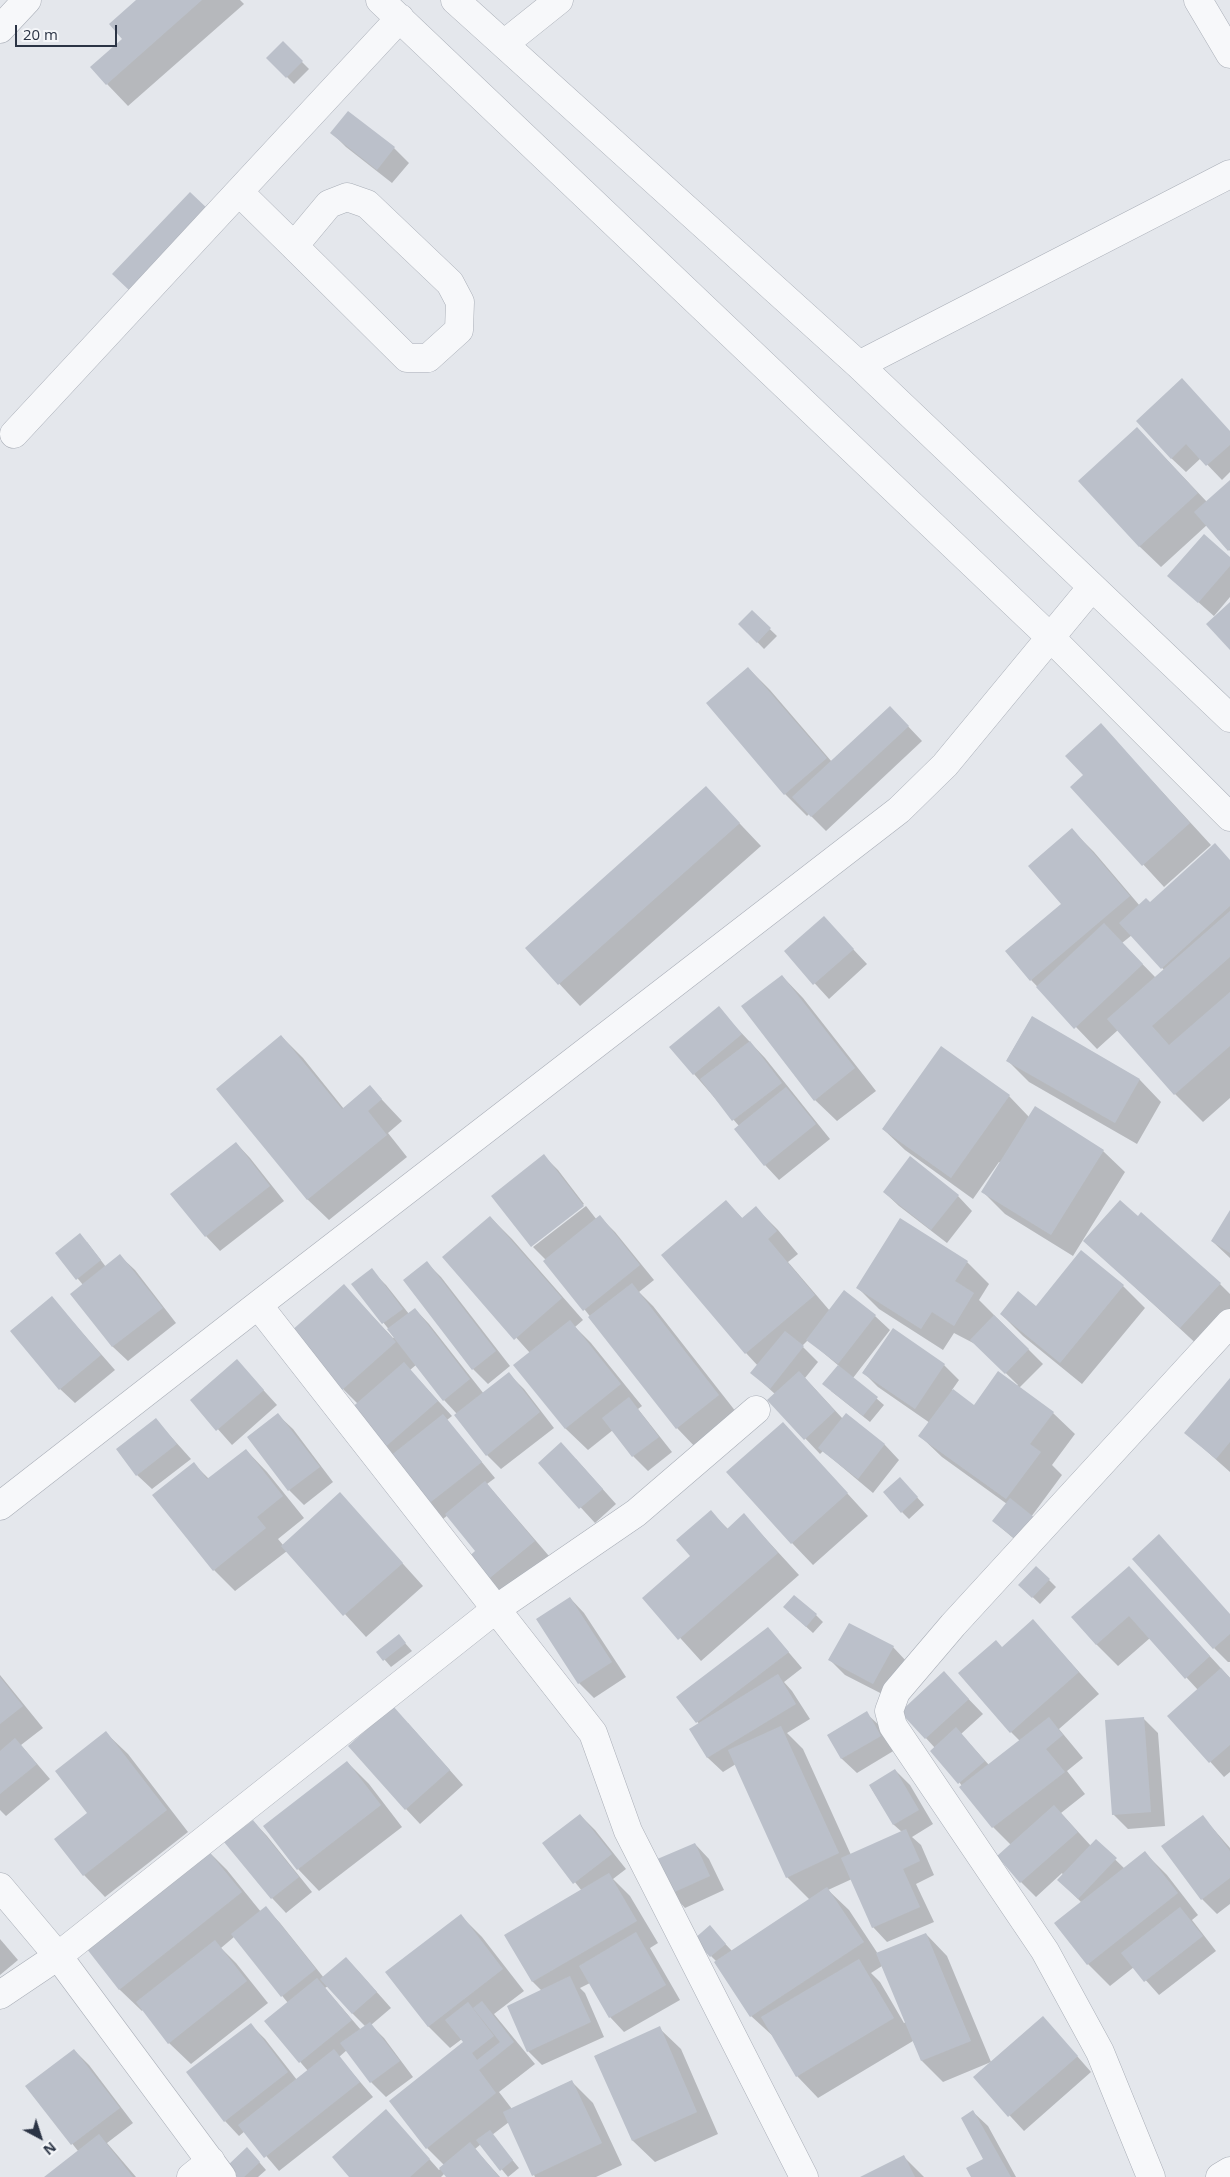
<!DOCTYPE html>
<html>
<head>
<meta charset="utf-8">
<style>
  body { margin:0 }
  #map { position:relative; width:1230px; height:2177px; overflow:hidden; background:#e4e7ec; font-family:"Open Sans",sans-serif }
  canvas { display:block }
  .north { position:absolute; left:15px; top:2112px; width:50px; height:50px; -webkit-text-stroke:4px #f4f6f9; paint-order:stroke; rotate:140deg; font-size:14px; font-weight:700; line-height:20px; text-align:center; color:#2b3445 }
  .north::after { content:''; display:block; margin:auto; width:18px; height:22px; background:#2b3445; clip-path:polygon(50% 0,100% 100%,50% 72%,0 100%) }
  .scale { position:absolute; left:15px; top:25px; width:102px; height:22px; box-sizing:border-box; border:2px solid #2b3445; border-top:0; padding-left:6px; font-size:15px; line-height:18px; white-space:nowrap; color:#2b3445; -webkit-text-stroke:4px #f4f6f9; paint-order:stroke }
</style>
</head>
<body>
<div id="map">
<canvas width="1230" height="2177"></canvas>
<div class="north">N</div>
<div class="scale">20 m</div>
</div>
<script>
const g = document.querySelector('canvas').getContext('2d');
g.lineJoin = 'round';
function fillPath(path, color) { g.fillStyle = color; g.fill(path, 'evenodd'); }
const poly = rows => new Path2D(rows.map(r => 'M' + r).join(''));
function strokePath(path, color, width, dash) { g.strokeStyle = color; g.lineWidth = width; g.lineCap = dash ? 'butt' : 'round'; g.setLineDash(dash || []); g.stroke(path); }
const shadow = poly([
  [138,0,240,0,244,4,128,106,107,84],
  [283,43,309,69,294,84,268,58],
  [348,113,394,148,409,163,392,183,346,147,332,133],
  [1182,380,1230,432,1230,472,1222,480,1201,458,1186,472,1171,458],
  [1137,428,1207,502,1230,481,1230,551,1207,525,1161,567,1139,546],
  [1230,558,1230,597,1214,616,1215,617,1230,604,1230,648,1215,617,1169,576],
  [752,612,777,636,764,649,740,624],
  [748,668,770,690,832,762,904,722,922,741,826,831,809,814,807,816,785,794,707,703],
  [1101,725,1211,845,1164,887,1072,787,1085,775],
  [706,788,761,846,580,1006,526,948],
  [1072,830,1094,852,1140,906,1150,903,1230,860,1230,1098,1203,1122,1175,1094,1118,1030,1097,1049,1031,980,1062,904],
  [1132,935,1164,970,1156,978,1122,943],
  [824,918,867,964,829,999,786,952],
  [782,976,803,998,876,1091,837,1121,815,1100],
  [718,1008,765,1058,830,1139,779,1180,765,1165,739,1126,694,1074],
  [1032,1017,1140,1080,1161,1102,1137,1144,1029,1082,1007,1060],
  [281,1036,303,1058,344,1109,370,1087,402,1121,388,1133,407,1157,329,1220,307,1199],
  [1009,1096,1029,1117,1103,1151,1125,1172,1073,1256,1005,1214,983,1192,1001,1163,999,1162,973,1199,905,1150,883,1129],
  [236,1143,250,1158,284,1201,220,1251,206,1236],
  [544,1156,558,1170,584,1204,532,1245],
  [884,1192,958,1196,972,1211,947,1243,899,1206],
  [726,1202,743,1219,756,1208,778,1230,798,1254,788,1262,830,1311,875,1316,890,1330,853,1378,884,1405,870,1422,831,1391,839,1366,808,1340,802,1346,818,1362,805,1378,843,1419,846,1415,885,1445,899,1460,873,1493,823,1451,820,1454,769,1400,775,1394,752,1373,758,1366,746,1353],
  [586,1206,597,1220,600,1217,615,1232,654,1280,639,1292,653,1306,740,1417,698,1450,677,1428,546,1260,533,1247],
  [1230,1212,1230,1258,1212,1241],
  [490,1217,512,1239,583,1320,575,1327,591,1343,642,1406,638,1409,672,1452,648,1471,633,1456,613,1430,588,1450,566,1429,515,1365,530,1353,444,1257],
  [1085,1241,1220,1284,1230,1294,1230,1318,1202,1349],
  [87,1242,106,1267,120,1256,135,1270,176,1323,128,1361,113,1347,72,1294,83,1285,57,1253],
  [1081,1252,1123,1286,1145,1308,1082,1384,1023,1336,1001,1314,1037,1307],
  [967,1262,989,1284,979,1300,1043,1364,1019,1388,1053,1413,1075,1434,1052,1465,1062,1475,1031,1517,1025,1548,993,1521,1007,1504,942,1457,920,1436,930,1423,878,1387,863,1372,893,1330,944,1365,959,1380,952,1390,974,1406,1017,1386,1018,1385,977,1345,954,1333,943,1350,879,1309,858,1288],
  [427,1263,441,1277,510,1366,488,1384,473,1369,404,1280],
  [371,1270,386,1285,409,1314,415,1309,429,1324,484,1394,509,1374,524,1389,554,1428,501,1469,487,1455,457,1414,444,1400,416,1365,410,1370,452,1416,447,1420,495,1478,487,1484,549,1556,495,1599,477,1551,448,1515,443,1519,391,1457,358,1404,343,1389,344,1286,393,1338,395,1337,353,1285],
  [51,1297,115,1370,75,1403,60,1389],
  [237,1361,277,1405,232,1445,192,1400],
  [1230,1380,1230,1472,1186,1433],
  [278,1415,293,1429,333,1482,304,1505,289,1490,249,1438],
  [156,1420,191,1459,152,1489,137,1475],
  [783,1423,868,1516,813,1565,792,1543],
  [246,1450,267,1472,304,1518,278,1539,283,1545,340,1494,423,1586,366,1637,287,1551,235,1591,214,1570,194,1464,209,1479],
  [576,1459,616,1504,595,1523,540,1463],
  [907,1486,924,1505,909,1519,902,1512],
  [711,1512,728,1529,744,1515,799,1575,701,1661,644,1598,692,1556],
  [1036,1567,1056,1587,1040,1604,1020,1585],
  [1129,1568,1230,1678,1230,1772,1224,1777,1169,1716,1198,1690,1150,1638,1118,1666,1096,1644],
  [570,1598,584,1613,626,1677,594,1698,579,1683,538,1619],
  [792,1614,816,1615,823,1622,813,1633],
  [1230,1614,1230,1662,1228,1662,1214,1648],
  [1033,1621,1099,1694,1059,1729,1083,1758,1067,1771,1085,1794,1061,1813,1091,1846,1096,1841,1125,1869,1145,1853,1167,1875,1198,1915,1192,1920,1216,1951,1159,1995,1134,1967,1110,1986,1088,1964,1056,1923,1082,1903,1059,1880,1063,1875,1062,1873,1036,1897,1021,1882,999,1856,1011,1845,993,1827,961,1787,962,1786,935,1748,902,1712,958,1688,983,1714,961,1734,989,1765,1020,1741,1011,1732,1003,1648],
  [768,1628,802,1668,784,1682,792,1691,810,1719,787,1733,803,1749,851,1855,902,1832,894,1825,870,1786,895,1770,910,1785,933,1824,912,1837,921,1845,934,1875,916,1884,934,1922,887,1942,873,1927,852,1879,828,1890,849,1910,878,1954,926,1934,947,1956,991,2062,943,2082,922,2061,913,2041,818,2098,797,2076,774,2037,751,2016,716,1961,711,1956,716,1934,732,1951,810,1900,787,1877,736,1764,723,1772,708,1758,691,1730,699,1724,678,1697],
  [882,1966,906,2022,904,2023,880,1982,871,1973],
  [405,1643,412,1651,391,1667,378,1652],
  [893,1647,907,1662,888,1697,845,1675,830,1660],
  [0,1675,43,1728,21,1745,50,1779,6,1816,0,1810],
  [866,1713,881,1727,895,1750,857,1773,842,1759,828,1735],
  [1143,1718,1158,1733,1165,1826,1128,1829,1113,1814],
  [408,1723,463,1785,420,1824,406,1809],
  [106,1733,128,1754,188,1832,105,1897,84,1875,88,1813],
  [347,1762,369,1784,402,1827,319,1891,298,1869],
  [580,1815,595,1830,626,1869,613,1879,630,1896,658,1943,650,1948,680,2000,624,2032,610,2017,590,1983,580,1988,585,1993,604,2037,542,2065,528,2051,542,1991,533,1982,506,1935,582,1891,544,1843],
  [1203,1817,1230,1848,1230,1904,1217,1914,1202,1899,1163,1847],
  [253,1821,267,1836,312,1892,286,1913,272,1898,226,1842],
  [695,1844,709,1859,724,1890,685,1908,671,1893],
  [205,1848,227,1870,261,1912,266,1908,280,1923,324,1978,346,1958,360,1973,391,2008,371,2025,384,2038,413,2077,386,2097,371,2082,347,2050,339,2057,373,2097,279,2171,245,2131,239,2136,225,2121,250,2024,265,2039,297,2080,308,2071,266,2022,288,2003,234,1937,221,1948,236,1963,268,2003,191,2064,169,2043,143,2010,142,2011,120,1990,84,1944],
  [328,1986,353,2014,365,2026,361,2030,325,1988],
  [461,1916,482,1937,524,1991,494,2014,535,2064,499,2092,512,2109,571,2081,593,2103,622,2165,596,2177,535,2177,509,2122,492,2135,519,2168,508,2177,481,2144,475,2149,500,2177,448,2177,445,2173,441,2177,351,2177,400,2126,439,2170,444,2165,427,2148,468,2050,462,2039,450,2048,429,2027,387,1972],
  [0,1939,18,1960,0,1975],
  [659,2028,681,2049,718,2134,655,2162,633,2141,595,2056],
  [1057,2033,1091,2072,1024,2131,975,2078],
  [74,2050,89,2065,133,2123,107,2143,136,2177,46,2177,78,2151,27,2086],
  [973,2112,988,2126,1016,2177,972,2177,985,2160],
  [254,2156,266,2170,258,2177,239,2177],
  [904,2157,924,2177,863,2177]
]);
const building = poly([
  [136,0,202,0,106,85,90,67,122,39,109,24],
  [283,41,303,61,286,78,266,58],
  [348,111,395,147,377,170,330,133],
  [190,192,210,211,131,292,112,274],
  [1182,378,1230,431,1230,445,1206,466,1186,444,1171,459,1136,421],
  [1137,427,1198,493,1139,547,1078,481],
  [1230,480,1230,549,1228,551,1194,512],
  [1204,534,1230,557,1230,566,1198,603,1167,576],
  [1230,602,1230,650,1206,624],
  [752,610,771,628,757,643,738,624],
  [748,667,827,758,784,795,706,703],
  [890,706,909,726,811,817,792,797],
  [1101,723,1190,823,1142,866,1070,787,1083,775,1065,756],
  [706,786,740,823,558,985,525,948],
  [1072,828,1130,896,1030,981,1005,951,1061,904,1028,866],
  [1215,843,1230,860,1230,906,1161,969,1119,923,1146,898,1150,902],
  [1230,911,1230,957,1152,1026,1169,1045,1230,992,1230,1046,1174,1095,1107,1019],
  [824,916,854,949,813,985,784,951],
  [1104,923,1143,964,1074,1029,1036,987],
  [782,975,855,1068,814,1101,741,1006],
  [719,1006,742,1034,693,1075,669,1047],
  [1032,1016,1140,1079,1115,1123,1006,1061],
  [281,1035,342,1109,370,1085,382,1099,368,1111,387,1135,307,1200,216,1089],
  [750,1041,782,1083,732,1121,700,1079],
  [941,1046,1010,1095,951,1178,882,1129],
  [786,1087,816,1124,764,1166,734,1129],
  [1035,1106,1104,1150,1051,1235,981,1192],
  [236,1142,270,1186,205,1237,170,1194],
  [544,1154,584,1206,531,1247,491,1196],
  [910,1156,959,1195,931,1230,883,1192],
  [726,1200,742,1218,756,1206,777,1231,768,1239,815,1295,745,1354,661,1255],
  [1120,1200,1138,1216,1141,1212,1221,1283,1180,1328,1083,1241],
  [1230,1210,1230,1253,1211,1241],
  [600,1215,640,1265,583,1311,543,1261],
  [490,1216,562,1298,514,1340,442,1257],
  [900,1218,968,1261,955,1281,974,1293,954,1326,932,1312,921,1329,856,1288],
  [80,1233,101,1260,76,1280,55,1253],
  [1081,1250,1124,1285,1060,1363,1000,1314,1018,1291,1036,1306],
  [120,1254,163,1308,112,1347,70,1294],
  [427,1261,496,1351,472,1370,403,1280],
  [372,1268,403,1309,382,1324,351,1284],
  [632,1283,719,1395,676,1429,588,1317],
  [344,1284,396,1342,342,1390,290,1332],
  [844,1290,876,1315,838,1364,806,1340],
  [52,1296,101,1355,59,1390,10,1331],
  [415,1308,470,1379,443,1401,387,1329],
  [994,1315,1029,1349,1005,1374,970,1340],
  [570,1320,621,1384,565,1429,513,1365],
  [893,1328,945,1364,915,1409,862,1373],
  [785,1331,804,1346,770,1389,750,1373],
  [237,1359,264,1390,216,1431,190,1400],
  [404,1362,438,1401,383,1449,349,1410],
  [838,1365,878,1397,863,1416,822,1384],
  [799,1371,835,1411,804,1440,767,1400],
  [998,1371,1054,1412,1030,1444,1041,1452,1006,1499,918,1436,953,1389,974,1405],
  [509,1372,540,1412,486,1456,454,1415],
  [1230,1378,1230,1442,1216,1459,1184,1433],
  [629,1397,659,1437,632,1457,602,1418],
  [278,1413,320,1467,288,1491,247,1437],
  [846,1413,885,1444,858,1479,818,1448],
  [443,1414,482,1462,427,1505,389,1457],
  [156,1418,177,1444,136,1476,116,1449],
  [783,1422,848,1493,791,1544,726,1472],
  [561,1442,603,1489,579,1509,538,1463],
  [246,1449,283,1496,257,1517,266,1528,213,1571,152,1495,194,1462,207,1479],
  [900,1477,918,1497,901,1513,883,1492],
  [485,1481,535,1541,480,1586,462,1563,475,1551,445,1514],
  [340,1492,403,1563,343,1616,281,1546],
  [1010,1498,1035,1518,1018,1541,992,1521],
  [711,1510,727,1529,744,1513,778,1553,678,1640,642,1598,690,1556,676,1540],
  [1159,1534,1230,1614,1230,1634,1213,1649,1132,1559],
  [1036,1566,1050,1579,1032,1598,1018,1585],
  [1129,1566,1210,1656,1185,1679,1129,1616,1096,1645,1071,1617],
  [794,1595,817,1614,806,1627,783,1607],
  [570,1597,612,1662,578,1684,536,1619],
  [1033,1619,1079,1672,1010,1733,958,1673,996,1640,1002,1647],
  [849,1623,894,1646,873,1684,828,1660],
  [768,1627,789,1652,696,1723,676,1697],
  [399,1634,406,1643,383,1661,376,1652],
  [1221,1668,1230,1678,1230,1745,1209,1763,1167,1716],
  [944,1671,969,1699,925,1739,900,1712],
  [778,1674,796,1704,707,1758,689,1729],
  [0,1677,23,1706,0,1724],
  [393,1706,450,1770,405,1810,348,1746],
  [867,1711,881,1736,841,1759,827,1735],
  [1049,1717,1063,1735,1046,1749,1065,1772,992,1828,959,1787],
  [1144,1717,1151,1812,1112,1815,1105,1720],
  [781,1726,839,1853,786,1878,728,1750],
  [956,1727,985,1761,958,1784,930,1751],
  [106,1731,167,1810,83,1876,54,1839,87,1813,55,1771],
  [15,1738,37,1764,0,1794,0,1751],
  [347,1761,381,1805,297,1870,263,1826],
  [895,1769,919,1810,893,1825,869,1785],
  [1054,1805,1078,1832,1020,1883,997,1856],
  [580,1814,612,1854,573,1884,542,1843],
  [1203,1815,1230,1851,1230,1878,1201,1900,1161,1846],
  [253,1820,299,1877,271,1899,224,1842],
  [906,1829,920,1861,903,1869,920,1907,872,1928,841,1858],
  [1096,1839,1117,1858,1078,1899,1057,1880],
  [695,1843,710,1876,670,1894,655,1860],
  [205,1847,242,1892,119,1990,83,1944],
  [1145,1851,1178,1893,1087,1965,1054,1923],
  [609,1873,637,1921,532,1982,504,1935],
  [827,1887,864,1942,750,2017,714,1962],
  [266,1906,316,1969,281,1997,231,1934],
  [1180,1907,1203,1936,1144,1982,1121,1953],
  [461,1914,503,1969,428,2027,385,1972],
  [710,1925,726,1944,710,1957,694,1939],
  [636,1932,666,1985,609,2018,579,1966],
  [926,1933,971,2041,921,2061,876,1953],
  [215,1940,247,1981,168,2044,136,2002],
  [346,1957,377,1992,352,2014,320,1979],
  [859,1959,894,2018,796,2077,761,2017],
  [570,1976,591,2022,527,2052,507,2006],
  [317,1978,352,2020,299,2063,264,2021],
  [482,2001,514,2042,479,2070,496,2093,426,2149,389,2101,463,2042,445,2020,468,2002,494,2036,472,2053,477,2060,500,2042,473,2008],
  [1043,2016,1078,2056,1008,2117,973,2077],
  [370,2022,400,2061,370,2083,340,2043],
  [251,2023,288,2072,224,2122,186,2072],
  [660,2026,697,2112,632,2141,594,2056],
  [74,2049,120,2108,71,2145,25,2086],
  [334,2049,360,2082,264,2158,238,2125],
  [572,2080,602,2143,532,2176,503,2112],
  [386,2109,430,2159,410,2177,349,2177,332,2157],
  [973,2110,1011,2177,971,2177,966,2168,983,2159,961,2118],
  [490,2130,513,2160,500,2171,476,2140],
  [99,2134,133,2177,44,2177],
  [470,2142,499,2177,446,2177,439,2168],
  [247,2147,260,2162,244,2177,237,2177,227,2166],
  [904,2155,915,2177,860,2177]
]);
const minor = poly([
  [380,0,1051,638,1230,817],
  [455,0,859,365,1230,718],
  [1198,0,1230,54],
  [0,29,27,0],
  [504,44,559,0],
  [239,192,294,246,407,358,428,358,459,330,460,302,450,283,367,204,347,197,329,204,294,246],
  [859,365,1230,174],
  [14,434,400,18],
  [258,1305,593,1733,628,1831,804,2177],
  [0,1506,258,1305,899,810,945,765,1092,587],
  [0,1887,58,1956,222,2177],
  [0,1995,58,1956,496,1609,636,1513,756,1410],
  [191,2177,211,2161],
  [1151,2177,1100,2052,1045,1951,893,1726,889,1711,896,1692,953,1625,1230,1323],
  [1220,2177,1230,2171]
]);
fillPath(shadow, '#0003');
fillPath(building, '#bbc0ca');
strokePath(minor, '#a9aeb7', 29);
strokePath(minor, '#f7f8fa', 28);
</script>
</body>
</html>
